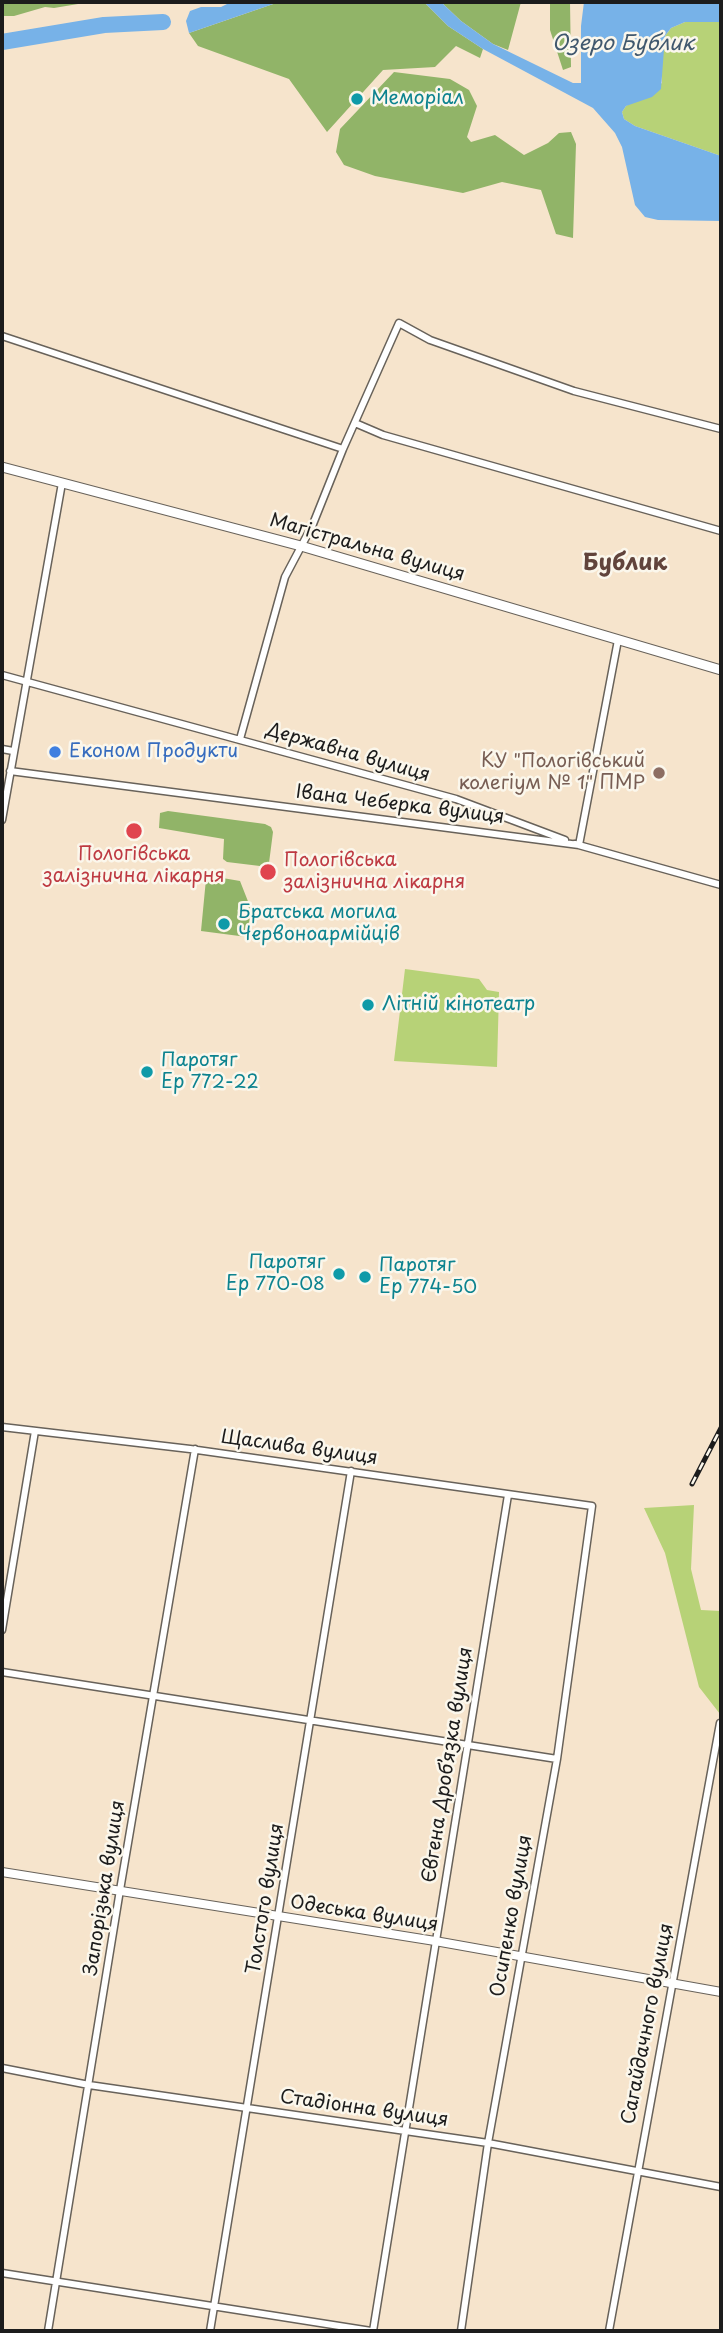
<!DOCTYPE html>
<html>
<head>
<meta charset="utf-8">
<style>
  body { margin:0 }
  #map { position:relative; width:723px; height:2333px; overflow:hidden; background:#f6e4cc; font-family:"Playpen Sans",sans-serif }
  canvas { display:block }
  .frame { position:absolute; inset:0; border:4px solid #1c1c1c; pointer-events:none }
</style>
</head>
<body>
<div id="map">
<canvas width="723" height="2333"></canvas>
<div class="frame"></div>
</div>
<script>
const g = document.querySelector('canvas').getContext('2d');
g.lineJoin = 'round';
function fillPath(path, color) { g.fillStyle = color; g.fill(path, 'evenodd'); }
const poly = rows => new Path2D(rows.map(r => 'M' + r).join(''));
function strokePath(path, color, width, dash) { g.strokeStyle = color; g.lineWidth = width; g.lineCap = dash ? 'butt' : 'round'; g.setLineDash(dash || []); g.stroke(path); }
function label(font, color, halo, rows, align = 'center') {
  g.font = font + ' "Playpen Sans",sans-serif'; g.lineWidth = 5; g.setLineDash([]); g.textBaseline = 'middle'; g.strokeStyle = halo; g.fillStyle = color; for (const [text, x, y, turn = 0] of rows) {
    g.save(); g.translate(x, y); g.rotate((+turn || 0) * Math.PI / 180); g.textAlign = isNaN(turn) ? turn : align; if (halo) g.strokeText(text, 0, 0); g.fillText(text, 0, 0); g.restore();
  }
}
const green = poly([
  [709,21,721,22,721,156,635,126,624,119,622,112,626,106,662,83,661,65,665,36,671,28,685,22],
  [405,969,479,979,487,990,499,992,497,1067,394,1061],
  [694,1505,691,1569,701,1610,721,1611,720,1714,699,1687,665,1553,644,1508]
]);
const forest = poly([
  [2,2,90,2,54,8,45,7,14,16,2,16],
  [279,2,424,2,448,26,483,49,480,58,456,46,435,67,383,70,327,132,289,79,198,46,189,33],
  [441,2,521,2,508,50,493,44,461,21],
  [550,2,570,2,571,67,563,70,550,30],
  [394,72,450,79,469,90,477,106,467,137,471,142,495,135,524,155,548,143,559,133,571,132,576,144,573,238,556,234,541,190,502,182,463,193,375,176,344,165,336,152,340,129],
  [168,811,265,824,271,827,273,832,269,863,260,866,227,862,223,859,224,839,159,828,160,813],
  [211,876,240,881,251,909,247,937,201,931,206,879]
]);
const water = poly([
  [231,2,279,2,189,33,186,21,190,11,201,7,221,7],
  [424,2,441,2,461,21,493,44,573,83,581,83,581,26,584,2,721,2,721,22,685,22,671,28,665,36,661,89,652,97,626,106,622,112,624,119,635,126,721,156,721,221,658,220,645,217,635,205,622,147,615,133,593,108,483,49,448,26]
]);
const river = poly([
  [2,42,104,25,163,22]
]);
const minor = poly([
  [2,336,343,449],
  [355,423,383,435,721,531],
  [2,675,456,799,565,840],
  [240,739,285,577,313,524,343,449,399,323,430,340,574,391,721,429],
  [2,749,13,751],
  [10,771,579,845,618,640],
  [2,820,62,483],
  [575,844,721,885],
  [2,1427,190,1449,592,1506,557,1759,488,2143,461,2331],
  [2,1630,35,1431],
  [2,1672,557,1759],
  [2,2068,89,2085,488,2143,721,2187],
  [2,2273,371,2331],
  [48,2331,120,1890,195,1449],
  [210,2331,351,1471],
  [373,2331,508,1495],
  [609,2331,720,1723]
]);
const tertiary = poly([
  [2,1872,435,1941,721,1992]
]);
const secondary = poly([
  [2,467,301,546,721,670]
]);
const rail = poly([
  [692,1484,721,1428]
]);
const markers = [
  [357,99,7,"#0f9aa8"],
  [55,752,7,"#3f7fe0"],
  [659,773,7,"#8d6e63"],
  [134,831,9,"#e0444e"],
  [268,872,9,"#e0444e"],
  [224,924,7,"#0f9aa8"],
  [368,1005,7,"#0f9aa8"],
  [147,1072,7,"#0f9aa8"],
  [339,1274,7,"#0f9aa8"],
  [365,1277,7,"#0f9aa8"]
];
const cultureNames = [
  ["Меморіал",371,99],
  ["Братська могила",238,913],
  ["Червоноармійців",238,935],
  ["Літній кінотеатр",382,1005],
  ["Паротяг",161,1061],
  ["Ер 772-22",161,1083],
  ["Паротяг",325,1263,"right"],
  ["Ер 770-08",325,1285,"right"],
  ["Паротяг",379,1266],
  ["Ер 774-50",379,1288]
];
const streetNames = [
  ["Магістральна вулиця",367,548,16],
  ["Державна вулиця",348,753,16],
  ["Івана Чеберка вулиця",400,805,7],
  ["Щаслива вулиця",299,1448,8],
  ["Євгена Дроб’язка вулиця",448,1765,-81],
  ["Запорізька вулиця",105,1888,-81],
  ["Толстого вулиця",266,1899,-81],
  ["Одеська вулиця",364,1914,9],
  ["Осипенко вулиця",512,1916,-80],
  ["Сагайдачного вулиця",648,2024,-79],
  ["Стадіонна вулиця",364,2109,8]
];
const shopNames = [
  ["Економ Продукти",69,752]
];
const educationNames = [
  ["КУ \"Пологівський",645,762],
  ["колегіум № 1\" ПМР",645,784]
];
const healthNames = [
  ["Пологiвська",134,855],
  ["залiзнична лiкарня",134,877],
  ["Пологівська",284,861,"left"],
  ["залізнична лікарня",284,883,"left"]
];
const waterNames = [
  ["Озеро Бублик",623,44]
];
const quarterNames = [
  ["Бублик",625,564]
];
fillPath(green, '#b7d277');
fillPath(forest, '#91b468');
fillPath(water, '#77b2e8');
strokePath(river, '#77b2e8', 16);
strokePath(minor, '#68625a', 9);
strokePath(tertiary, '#68625a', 10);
strokePath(secondary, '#68625a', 11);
strokePath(minor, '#fff', 6);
strokePath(tertiary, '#fff', 8);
strokePath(secondary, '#fff', 9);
strokePath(rail, '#1c1c1c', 5);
strokePath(rail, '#fbf7ec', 2.5, [8]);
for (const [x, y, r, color] of markers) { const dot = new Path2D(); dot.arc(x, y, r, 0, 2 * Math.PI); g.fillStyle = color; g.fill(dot); strokePath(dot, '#fbf7ec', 2.5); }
label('19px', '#0d838f', '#fbf7ec', cultureNames, 'left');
label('19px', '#1c1c1c', '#fbf7ec', streetNames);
label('19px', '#366cbe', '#fbf7ec', shopNames, 'left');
label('19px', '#785e54', '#fbf7ec', educationNames, 'right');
label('19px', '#be3a42', '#fbf7ec', healthNames);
label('italic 21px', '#40586e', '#fbf7ec', waterNames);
label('bold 23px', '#61443c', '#fbf7ec', quarterNames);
</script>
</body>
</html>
